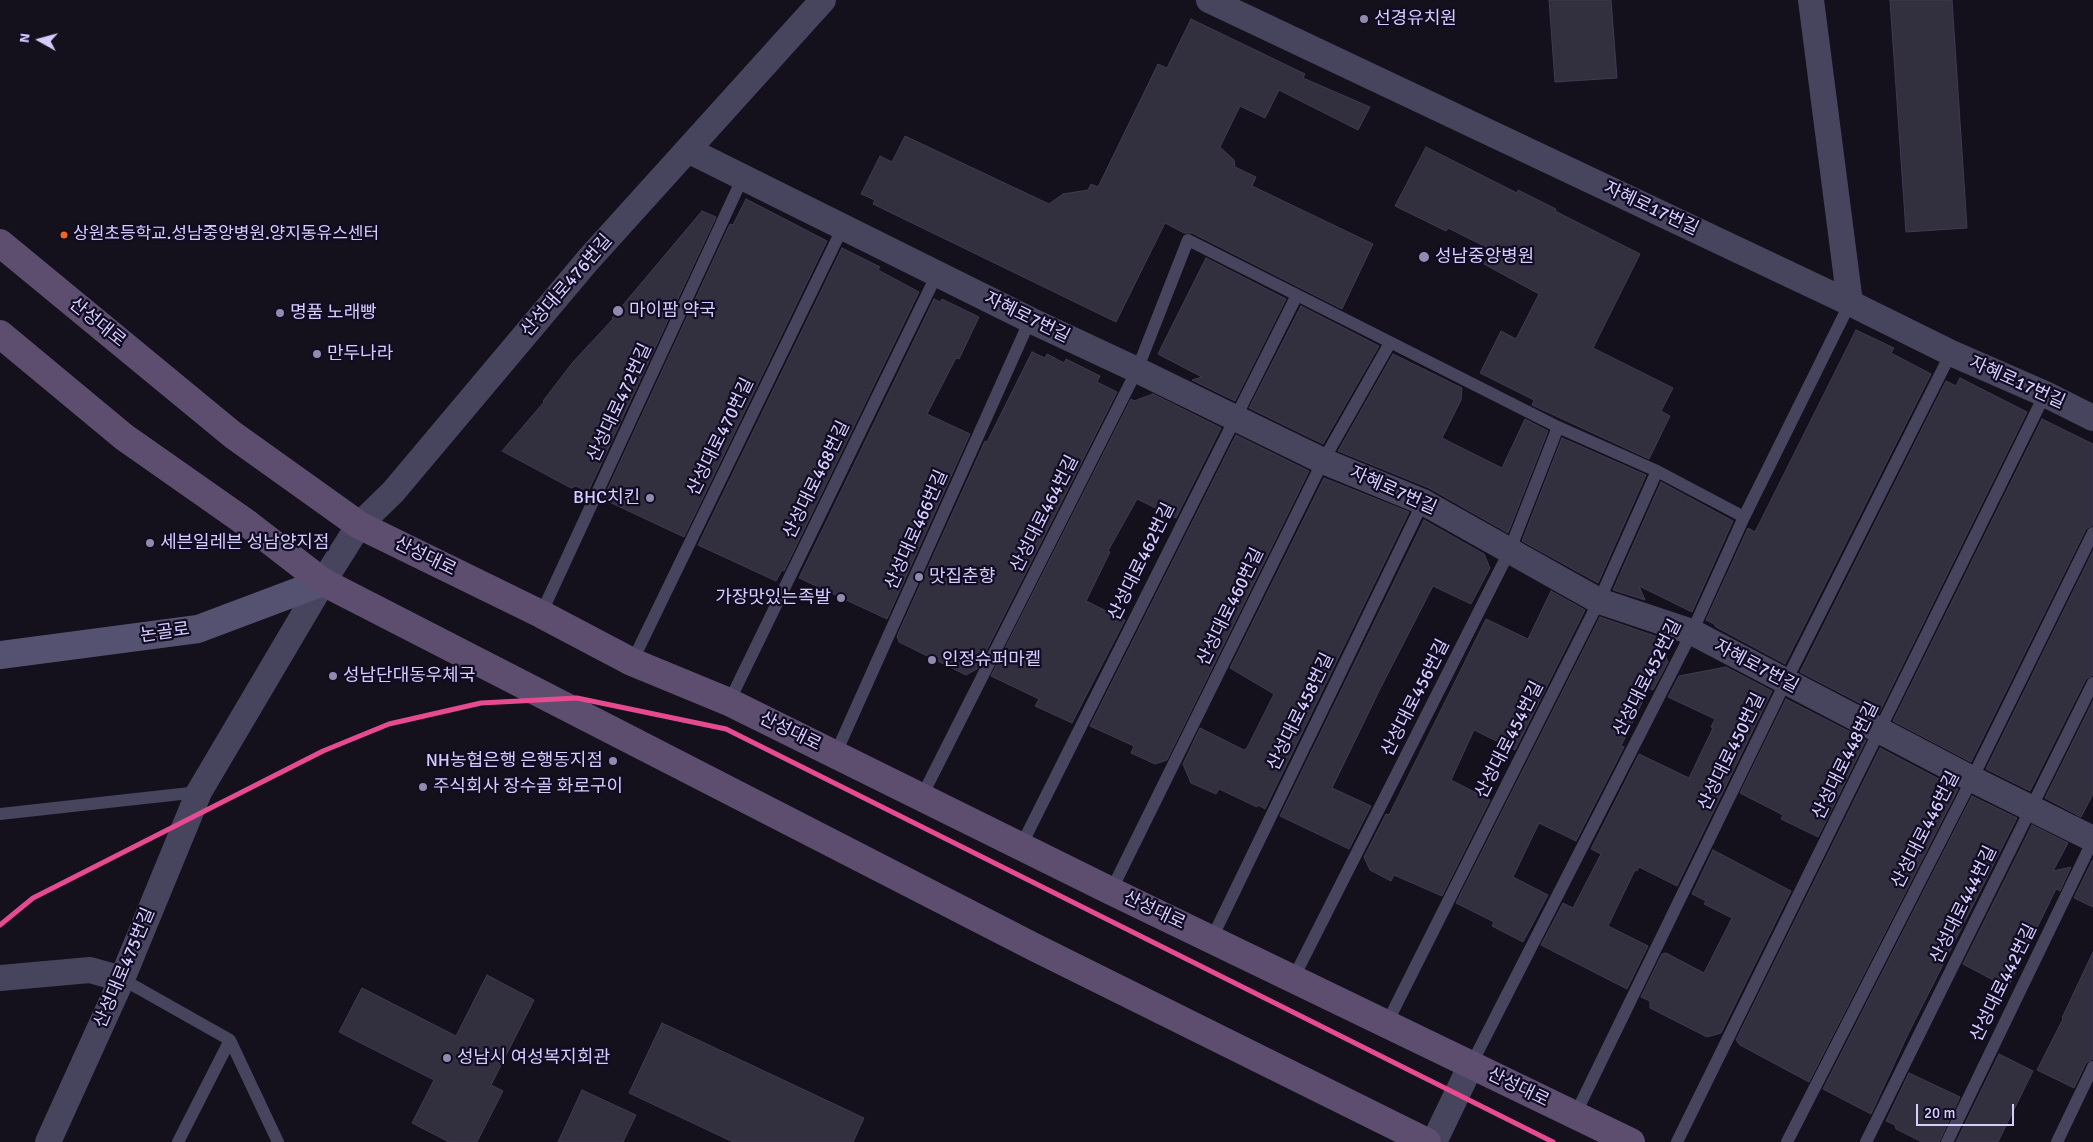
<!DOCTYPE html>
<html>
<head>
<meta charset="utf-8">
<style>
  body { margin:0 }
  #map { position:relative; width:2093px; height:1142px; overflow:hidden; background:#14111d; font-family:Signika,sans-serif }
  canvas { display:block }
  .north { position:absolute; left:15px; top:15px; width:50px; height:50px; -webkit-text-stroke:4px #110c22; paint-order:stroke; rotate:277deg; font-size:14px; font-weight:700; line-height:20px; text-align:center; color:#d6cdff }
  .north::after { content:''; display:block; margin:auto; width:18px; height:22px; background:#d6cdff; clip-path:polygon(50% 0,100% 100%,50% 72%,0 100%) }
  .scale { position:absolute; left:1916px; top:1104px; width:98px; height:22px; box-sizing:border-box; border:2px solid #d6cdff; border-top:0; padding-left:6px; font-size:15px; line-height:18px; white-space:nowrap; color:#d6cdff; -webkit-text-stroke:4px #110c22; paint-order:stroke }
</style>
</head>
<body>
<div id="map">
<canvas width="2093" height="1142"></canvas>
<div class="north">N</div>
<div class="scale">20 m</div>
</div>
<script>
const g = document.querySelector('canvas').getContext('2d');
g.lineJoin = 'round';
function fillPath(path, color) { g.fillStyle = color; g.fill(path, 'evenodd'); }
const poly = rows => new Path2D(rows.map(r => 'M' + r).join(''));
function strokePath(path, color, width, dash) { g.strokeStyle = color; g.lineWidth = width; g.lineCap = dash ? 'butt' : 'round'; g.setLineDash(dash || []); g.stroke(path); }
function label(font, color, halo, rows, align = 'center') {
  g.font = font + ' Signika,"Noto Sans KR",sans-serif'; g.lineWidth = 4.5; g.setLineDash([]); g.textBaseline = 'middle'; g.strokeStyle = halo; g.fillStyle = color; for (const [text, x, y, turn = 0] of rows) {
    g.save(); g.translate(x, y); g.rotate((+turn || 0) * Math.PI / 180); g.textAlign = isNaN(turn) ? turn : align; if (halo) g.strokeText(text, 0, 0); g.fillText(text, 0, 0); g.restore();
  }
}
const building = poly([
  [1549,0,1611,0,1617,78,1555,82,1549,0],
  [1890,0,1952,0,1967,228,1906,232,1890,0],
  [1191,19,1305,74,1303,78,1370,107,1358,130,1279,90,1265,118,1240,106,1220,147,1234,160,1235,167,1256,177,1252,186,1373,244,1342,309,1192,233,1184,233,1165,223,1116,322,873,204,875,200,861,194,880,156,892,162,905,136,1049,204,1063,194,1088,190,1091,184,1098,187,1158,64,1167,68,1191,19],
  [1426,147,1517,193,1518,190,1556,209,1555,211,1640,254,1593,348,1673,388,1661,411,1670,416,1649,459,1532,405,1534,400,1480,373,1501,331,1516,339,1539,294,1484,264,1492,250,1448,228,1446,231,1395,206,1426,147],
  [746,199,827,241,684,537,603,499,730,224,733,225,746,199],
  [702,211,716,217,588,492,576,486,571,488,502,451,544,402,543,401,573,362,613,319,612,318,702,211],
  [842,248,880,267,878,270,919,292,784,571,782,570,776,581,698,545,842,248],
  [1206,258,1286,299,1235,401,1192,380,1202,377,1158,354,1206,258],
  [934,299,940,302,942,299,979,317,959,359,956,358,927,414,970,434,887,619,799,578,934,299],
  [1301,306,1379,346,1323,444,1249,408,1301,306],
  [1856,330,1894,348,1891,353,1931,374,1785,664,1716,627,1714,624,1706,620,1748,528,1755,532,1856,330],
  [1032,352,1045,358,1047,354,1064,363,1066,359,1100,376,1097,382,1117,392,977,669,966,675,899,642,897,636,985,441,987,442,1032,352],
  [1393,354,1462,388,1461,400,1442,438,1502,468,1525,419,1548,431,1508,533,1429,488,1338,451,1393,354],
  [1960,378,2027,412,1879,713,1800,672,1946,381,1956,386,1960,378],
  [1153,394,1221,428,1176,518,1137,499,1108,551,1110,552,1086,601,1125,620,1072,723,1035,706,1039,699,991,676,1131,399,1134,401,1153,394],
  [2042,419,2093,444,2093,525,2086,529,1971,762,1893,721,2042,419],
  [1236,435,1309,471,1167,760,1155,764,1131,753,1134,746,1090,726,1236,435],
  [1562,438,1646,475,1598,583,1522,541,1562,438],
  [1324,478,1409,512,1265,809,1258,805,1257,807,1219,789,1216,794,1191,783,1183,764,1200,728,1244,750,1247,748,1274,694,1230,668,1324,478],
  [1661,482,1733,521,1692,612,1639,586,1645,600,1613,590,1661,482],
  [1424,520,1484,554,1490,568,1471,604,1433,586,1381,687,1332,788,1371,806,1349,849,1280,816,1424,520],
  [2093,551,2093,675,2086,679,2030,791,1986,769,2093,551],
  [1551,591,1585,610,1515,750,1474,730,1451,780,1490,800,1442,896,1394,875,1391,881,1370,870,1364,857,1386,814,1389,815,1486,619,1528,639,1551,591],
  [1600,617,1658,637,1668,662,1653,690,1649,688,1621,746,1624,747,1576,841,1539,823,1513,877,1548,895,1523,942,1492,926,1494,922,1456,903,1600,617],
  [1726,667,1772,691,1677,886,1639,867,1637,871,1635,870,1608,926,1648,946,1627,989,1541,945,1563,903,1573,908,1601,854,1591,849,1639,754,1689,778,1713,728,1711,727,1715,719,1668,697,1679,676,1726,667],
  [1786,699,1866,740,1818,837,1781,819,1783,815,1740,793,1786,699],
  [2093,701,2093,794,2081,817,2045,798,2093,701],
  [1880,748,1958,789,1809,1082,1740,1045,1736,1040,1880,748],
  [1972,796,2017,818,1909,1032,1871,1114,1823,1089,1972,796],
  [2032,825,2068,843,2053,871,2071,867,2060,891,2056,889,2009,985,1996,978,1995,981,1963,964,2032,825],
  [1713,850,1791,891,1721,1033,1707,1037,1650,1008,1650,1001,1641,997,1662,954,1666,953,1704,973,1732,918,1704,904,1706,901,1692,894,1713,850],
  [2092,861,2093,861,2093,907,2074,898,2092,861],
  [2093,952,2093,1059,2086,1063,2074,1088,2037,1070,2063,1019,2062,1018,2093,952],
  [487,975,534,1000,491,1085,503,1091,477,1142,449,1142,412,1123,434,1080,339,1032,362,988,456,1036,487,975],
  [662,1023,864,1118,853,1142,733,1142,629,1093,662,1023],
  [1999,1054,2033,1071,1998,1142,1956,1142,1999,1054],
  [1909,1073,1960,1097,1939,1142,1922,1142,1896,1129,1895,1125,1886,1121,1909,1073],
  [582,1090,636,1115,623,1142,558,1142,582,1090]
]);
const lane = poly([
  [541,614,742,179],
  [632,662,843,227],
  [729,702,937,274],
  [835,755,1030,320],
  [921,798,1137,370,1188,240,1558,427,1657,471,1744,517],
  [0,814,199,792],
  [1021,846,1297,295],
  [1111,891,1323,461,1390,343],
  [1212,938,1423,502],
  [122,979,230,1040,278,1142],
  [1293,979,1509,552,1558,427],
  [1387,1023,1599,601,1657,471],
  [1471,1065,1692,632,1744,517,1850,303],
  [1575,1115,1785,683,1951,353],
  [178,1142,230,1040],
  [1677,1142,2045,394],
  [1787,1142,1972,779,2093,533],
  [1866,1142,2093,683],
  [1947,1142,2093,840],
  [2057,1142,2093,1067]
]);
const street = poly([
  [1209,0,1850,303,1951,353,2045,394,2093,418],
  [1811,0,1850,303],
  [688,150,1030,320,1137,370,1323,461,1423,502,1599,601,1692,632,1972,779,2093,839],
  [0,978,90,970,122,979],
  [48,1142,122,979,199,792,323,582,359,525,393,492,588,260,823,0],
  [1434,1142,1471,1065]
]);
const secondary = poly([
  [0,655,198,629,323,582]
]);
const primary = poly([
  [0,243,233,435,359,525,541,614,632,662,729,702,1111,891,1631,1142],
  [0,334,124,437,248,524,323,582,1034,947,1427,1142]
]);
const metro1 = poly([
  [0,925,33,898,323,751,389,724,481,703,577,698,726,729,1553,1142]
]);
const markers = [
  [1364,19,5,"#928bb0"],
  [64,235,4.5,"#f26522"],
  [1424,257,6,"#928bb0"],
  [618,311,6,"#928bb0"],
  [280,313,5,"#928bb0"],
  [317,354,5,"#928bb0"],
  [650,498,5,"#928bb0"],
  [150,543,5,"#928bb0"],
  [919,577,5,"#928bb0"],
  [841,598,5,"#928bb0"],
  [932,660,5,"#928bb0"],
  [333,676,5,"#928bb0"],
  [613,761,5,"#928bb0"],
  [423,787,5,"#928bb0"],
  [447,1058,5,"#928bb0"]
];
const busNames = [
  ["상원초등학교.성남중앙병원.양지동유스센터",73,235]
];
const poiNames = [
  ["선경유치원",1374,19],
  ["성남중앙병원",1435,257],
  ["마이팜 약국",629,311],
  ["명품 노래빵",290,313],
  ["만두나라",327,354],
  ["BHC치킨",640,498,"right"],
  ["세븐일레븐 성남양지점",160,543],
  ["맛집춘향",929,577],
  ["가장맛있는족발",831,598,"right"],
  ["인정슈퍼마켙",942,660],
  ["성남단대동우체국",343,676],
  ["NH농협은행 은행동지점",603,761,"right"],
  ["주식회사 장수골 화로구이",433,787],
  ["성남시 여성복지회관",457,1058]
];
const streetNames = [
  ["자혜로17번길",1651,209,25],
  ["산성대로476번길",567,286,-49],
  ["자혜로7번길",1027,318,26],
  ["산성대로",97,323,39],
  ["자혜로17번길",2017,383,24],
  ["산성대로472번길",620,403,-65],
  ["산성대로470번길",721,437,-64],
  ["산성대로468번길",817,480,-64],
  ["자혜로7번길",1393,491,24],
  ["산성대로464번길",1045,514,-63],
  ["산성대로466번길",917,530,-66],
  ["산성대로",425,557,26],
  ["산성대로462번길",1142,562,-64],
  ["산성대로460번길",1231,607,-64],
  ["논골로",165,633,-8],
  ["자혜로7번길",1756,667,28],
  ["산성대로452번길",1648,678,-63],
  ["산성대로456번길",1416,698,-63],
  ["산성대로458번길",1301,712,-64],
  ["산성대로",790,732,26],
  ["산성대로454번길",1510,740,-63],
  ["산성대로450번길",1732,752,-64],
  ["산성대로448번길",1846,761,-64],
  ["산성대로446번길",1926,830,-63],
  ["산성대로444번길",1964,905,-64],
  ["산성대로",1154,911,25],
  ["산성대로475번길",125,968,-67],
  ["산성대로442번길",2004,983,-64],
  ["산성대로",1518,1088,26]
];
fillPath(building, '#322f3f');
strokePath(building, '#413a52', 1);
strokePath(lane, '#47445e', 12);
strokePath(street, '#47445e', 26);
strokePath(secondary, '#555271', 28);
strokePath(primary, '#5d4e6f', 28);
strokePath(metro1, '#e64a91', 5);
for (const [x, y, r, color] of markers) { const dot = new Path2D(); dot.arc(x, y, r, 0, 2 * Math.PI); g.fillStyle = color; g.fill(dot); strokePath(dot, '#110c22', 2); }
label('17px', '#d6cdff', '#110c22', busNames, 'left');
label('18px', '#d6cdff', '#110c22', poiNames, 'left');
label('18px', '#d6cdff', '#110c22', streetNames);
</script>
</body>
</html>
